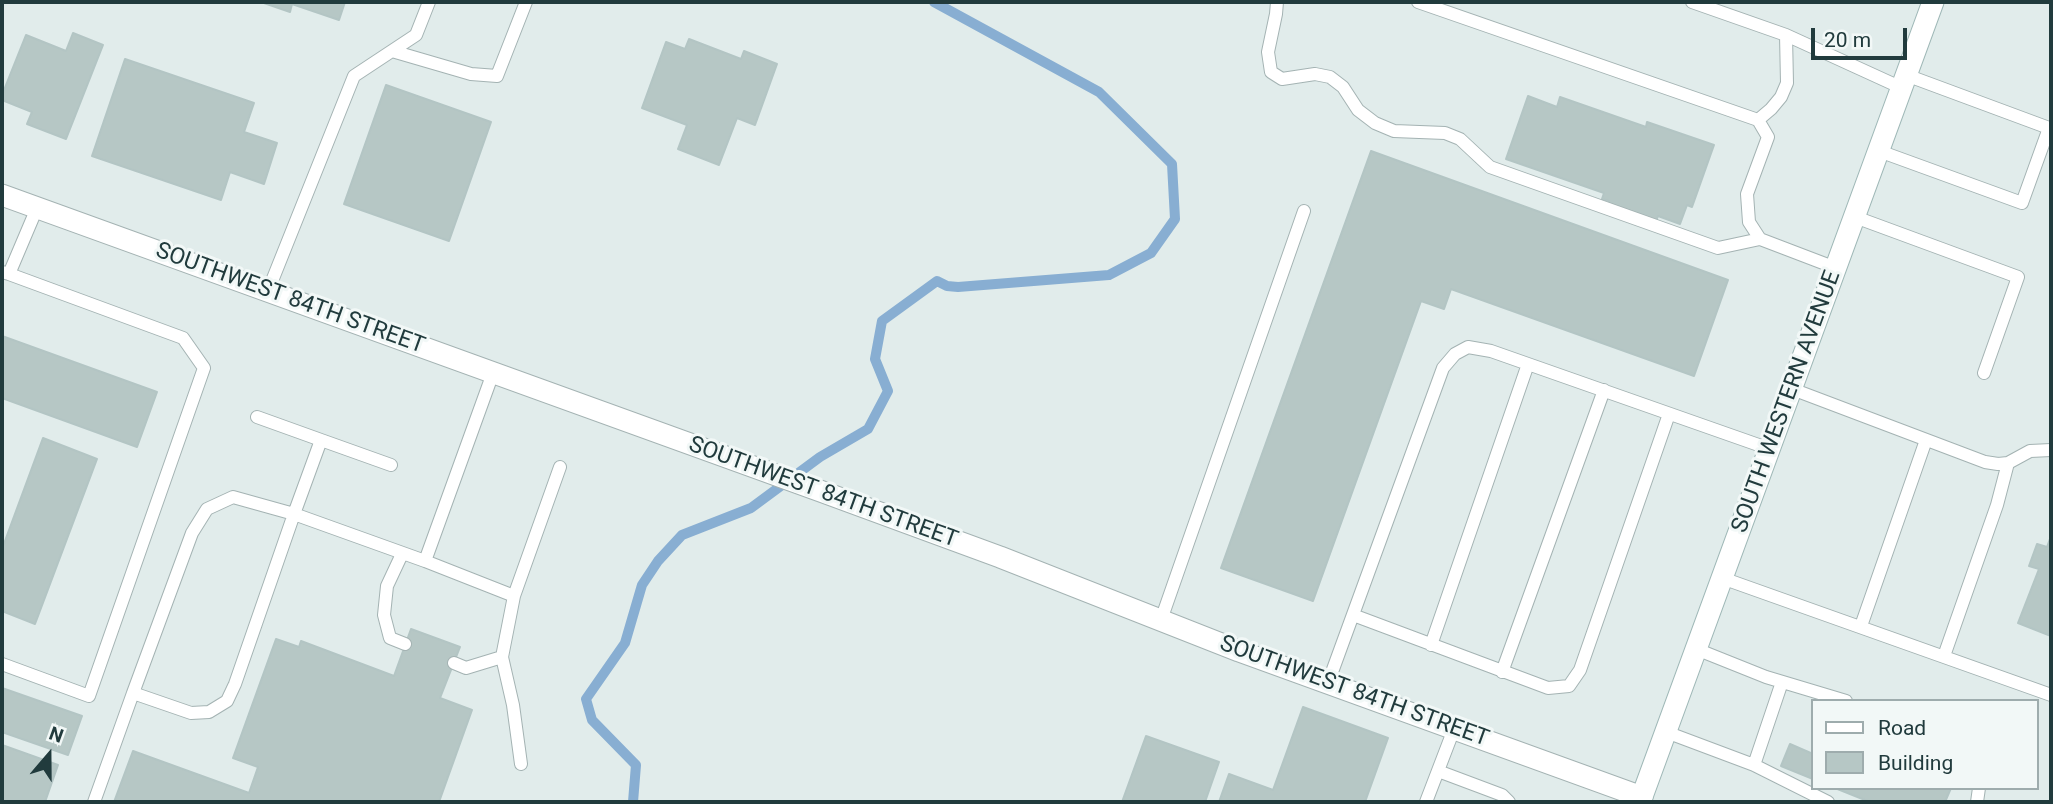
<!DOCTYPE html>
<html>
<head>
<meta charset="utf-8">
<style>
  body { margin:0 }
  #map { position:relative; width:2053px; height:804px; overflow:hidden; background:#e1eceb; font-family:Roboto,sans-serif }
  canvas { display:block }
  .frame { position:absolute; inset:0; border:4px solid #213b3d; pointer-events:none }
  .legend { position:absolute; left:1811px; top:699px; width:228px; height:91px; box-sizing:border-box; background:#f2f8f7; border:2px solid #9eacad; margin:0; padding:9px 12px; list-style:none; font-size:21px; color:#213b3d }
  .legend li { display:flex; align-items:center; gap:14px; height:35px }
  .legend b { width:35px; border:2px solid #9eacad }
  .north { position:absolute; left:14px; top:720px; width:70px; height:70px; -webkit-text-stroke:5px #f2f8f7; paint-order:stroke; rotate:20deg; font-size:19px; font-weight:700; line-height:28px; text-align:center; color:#213b3d }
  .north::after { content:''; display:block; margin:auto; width:24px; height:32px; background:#213b3d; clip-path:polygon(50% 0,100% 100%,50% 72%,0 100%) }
  .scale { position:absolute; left:1811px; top:28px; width:96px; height:32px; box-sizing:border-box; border:4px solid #213b3d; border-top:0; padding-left:9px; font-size:21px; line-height:24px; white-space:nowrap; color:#213b3d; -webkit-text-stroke:5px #f2f8f7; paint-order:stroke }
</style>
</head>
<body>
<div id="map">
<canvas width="2053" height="804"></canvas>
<div class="frame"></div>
<ul class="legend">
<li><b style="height:9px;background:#fff"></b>Road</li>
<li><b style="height:19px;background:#b6c7c5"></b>Building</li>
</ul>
<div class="north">N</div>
<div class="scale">20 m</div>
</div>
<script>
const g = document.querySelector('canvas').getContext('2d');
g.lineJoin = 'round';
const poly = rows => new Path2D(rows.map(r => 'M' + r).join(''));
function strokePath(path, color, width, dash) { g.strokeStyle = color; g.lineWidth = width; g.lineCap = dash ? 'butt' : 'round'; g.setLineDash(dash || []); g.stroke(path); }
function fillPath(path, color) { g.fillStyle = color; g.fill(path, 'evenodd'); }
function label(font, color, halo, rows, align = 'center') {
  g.font = font + ' Roboto,sans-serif'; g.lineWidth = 6; g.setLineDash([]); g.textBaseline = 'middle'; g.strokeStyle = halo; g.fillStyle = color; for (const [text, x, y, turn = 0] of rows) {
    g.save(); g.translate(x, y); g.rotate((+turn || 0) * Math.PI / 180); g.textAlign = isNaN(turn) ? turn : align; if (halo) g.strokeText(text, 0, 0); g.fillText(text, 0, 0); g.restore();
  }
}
const stream = poly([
  [633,802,636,765,592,720,586,699,625,643,642,585,658,561,682,535,751,508,820,457,868,429,888,391,875,359,882,321,937,281,947,286,958,287,1109,275,1151,253,1175,219,1172,164,1099,92,934,2]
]);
const building = poly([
  [261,2,345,2,339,20,292,4,290,12,261,2],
  [73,33,103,45,66,139,27,124,32,112,2,100,2,95,26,35,66,51,73,33],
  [689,39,741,59,744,51,777,64,755,125,737,118,719,165,678,149,687,125,642,108,666,42,685,49,689,39],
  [125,59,254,103,244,132,277,143,264,184,230,172,221,200,92,156,125,59],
  [386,85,491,122,449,241,344,204,386,85],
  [1528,96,1557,107,1560,97,1646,127,1647,122,1714,145,1692,207,1687,205,1680,224,1658,216,1656,221,1605,212,1609,201,1602,199,1604,193,1506,159,1528,96],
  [1371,151,1728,280,1694,376,1451,289,1444,309,1421,301,1313,601,1221,568,1371,151],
  [2,336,157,392,137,447,2,398,2,336],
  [43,438,97,459,35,624,2,611,2,549,43,438],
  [2051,536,2051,636,2018,623,2039,569,2029,566,2037,544,2047,547,2051,536],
  [411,629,460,647,440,698,472,710,439,802,114,802,133,751,249,793,258,767,233,758,276,639,299,647,301,641,394,676,411,629],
  [2,688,82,716,68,755,2,732,2,688],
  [1303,707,1388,738,1365,802,1219,802,1229,774,1273,790,1303,707],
  [1146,736,1219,762,1205,802,1122,802,1146,736],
  [1790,744,1813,754,1813,779,1781,766,1790,744],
  [2,745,58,765,45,802,2,802,2,745],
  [1835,788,1951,788,1945,802,1870,802,1835,788]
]);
const service = poly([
  [1277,2,1276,14,1268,52,1271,72,1282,79,1315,74,1330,77,1343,87,1358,110,1375,123,1394,131,1445,133,1460,139,1490,167,1718,248,1760,239],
  [1418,2,1758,120,1768,137,1747,194,1749,222,1760,239,1836,268],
  [1692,2,1786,35,1902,88],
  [392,51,471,74,497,76,526,2],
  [1758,120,1771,109,1781,97,1787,83,1786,35],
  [1879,151,2022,203,2049,128,1906,75],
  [1855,217,2018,277,1984,373],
  [2,272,9,274,37,208],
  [268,291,354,76,416,35,429,2],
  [493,373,425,561,514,596,560,467],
  [1792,389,1985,462,1998,464,2008,463,2030,451,2051,450],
  [321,440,391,465],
  [402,554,387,586,384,615,390,638,405,644],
  [1722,578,2051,695],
  [514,596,502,657,513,705,521,764],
  [1353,615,1548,688,1569,686,1580,670,1669,414],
  [1161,620,1304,211],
  [1861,626,1926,440],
  [1431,645,1528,364],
  [1696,649,1766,677,1846,701],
  [1944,656,1997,505,2008,463],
  [454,663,466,668,502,657],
  [2,664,89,696,204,368,183,338,9,274],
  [1502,672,1604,390],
  [1328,683,1443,368,1455,354,1468,347,1491,351,1770,449],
  [133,693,192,533,207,509,233,497,294,514,321,440,257,417],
  [1666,732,1754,765,1828,802],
  [1754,765,1782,682],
  [1438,771,1502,795,1509,802],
  [94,802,133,693,191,713,209,712,227,701,235,684,294,514,425,561],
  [1426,802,1454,729],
  [1977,802,1979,788]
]);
const minor = poly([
  [2,195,823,492,1000,557,1239,651,1642,797]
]);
const secondary = poly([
  [1640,802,1933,2]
]);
const streetNames = [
  ["SOUTHWEST 84TH STREET",290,299,20],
  ["SOUTH WESTERN AVENUE",1787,402,-70],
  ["SOUTHWEST 84TH STREET",823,493,20],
  ["SOUTHWEST 84TH STREET",1354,692,20]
];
strokePath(stream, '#88aed2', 10);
fillPath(building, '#b6c7c5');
strokePath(building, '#b3c5c4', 2);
strokePath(service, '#a4b3b3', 14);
strokePath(minor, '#a4b3b3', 23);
strokePath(secondary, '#9fb8b7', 23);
strokePath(service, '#fff', 12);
strokePath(minor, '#fff', 21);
strokePath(secondary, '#fff', 21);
label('23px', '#213b3d', '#f2f8f7', streetNames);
</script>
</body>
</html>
